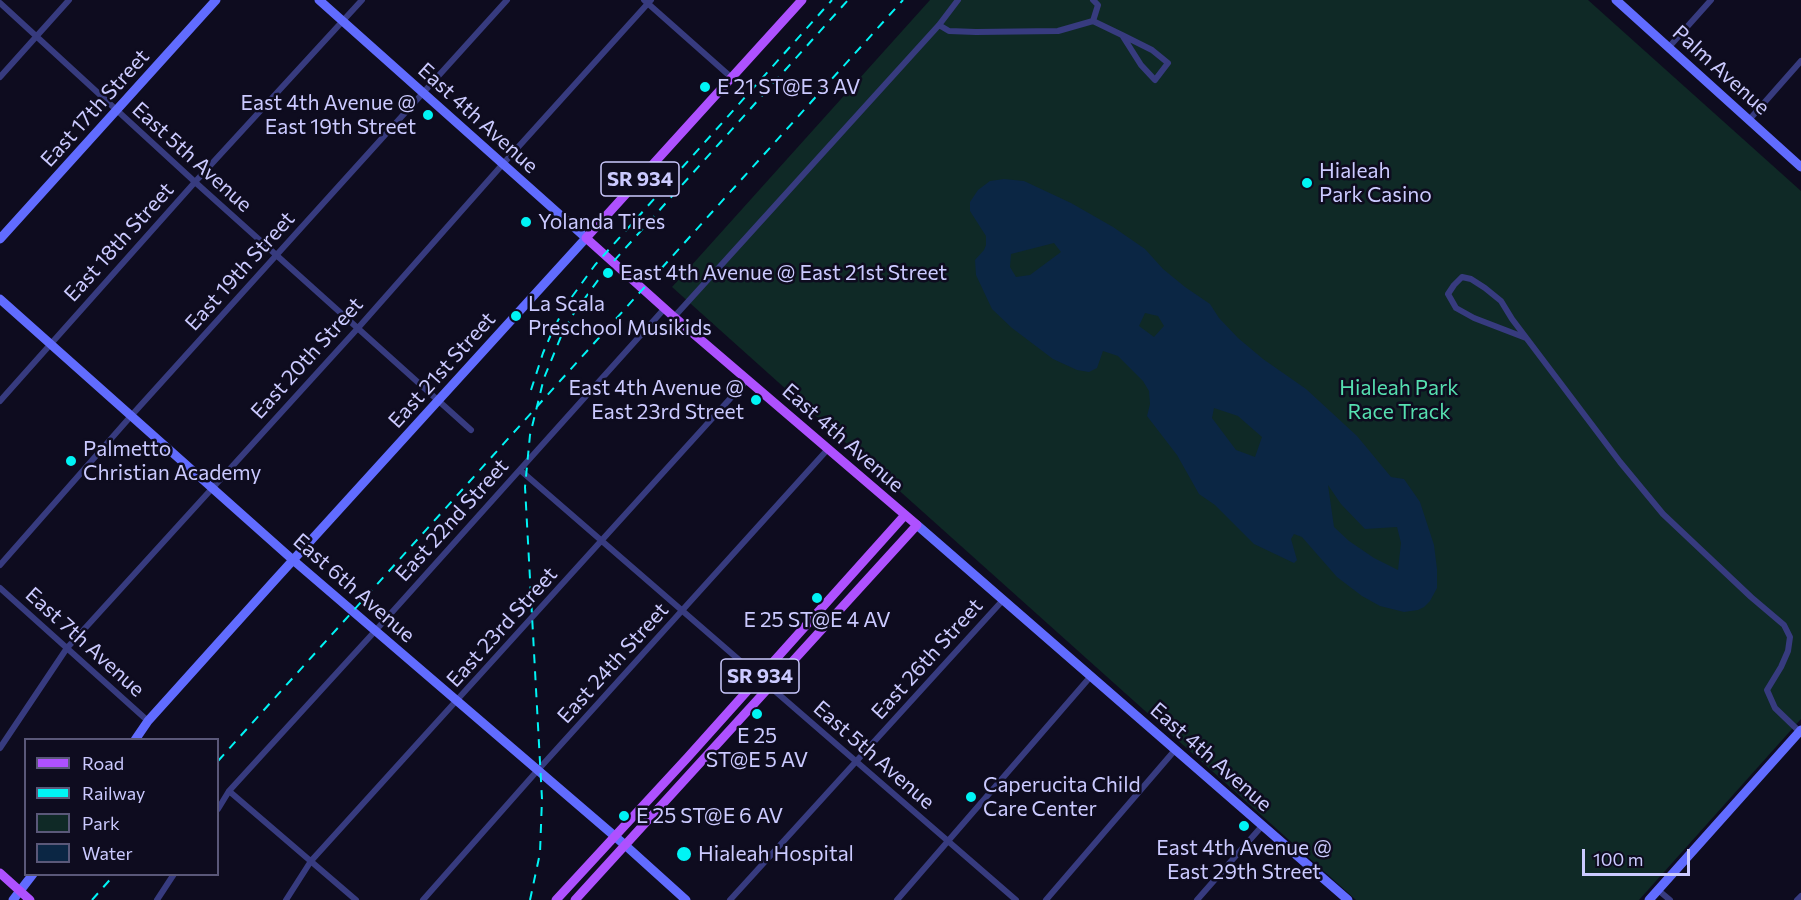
<!DOCTYPE html>
<html>
<head>
<meta charset="utf-8">
<style>
  body { margin:0 }
  #map { position:relative; width:1801px; height:900px; overflow:hidden; background:#0e0c1f; font-family:Commissioner,sans-serif }
  canvas { display:block }
  .legend { position:absolute; left:24px; top:738px; width:195px; height:138px; box-sizing:border-box; background:#0e0c1f; border:2px solid #5a5879; margin:0; padding:8px 10px; list-style:none; font-size:18px; color:#cbcaff }
  .legend li { display:flex; align-items:center; gap:12px; height:30px }
  .legend b { width:30px; border:2px solid #5a5879 }
  .scale { position:absolute; left:1582px; top:849px; width:108px; height:27px; box-sizing:border-box; border:3px solid #cbcaff; border-top:0; padding-left:8px; font-size:18px; line-height:21px; white-space:nowrap; color:#cbcaff; -webkit-text-stroke:4px #0e0c1f; paint-order:stroke }
</style>
</head>
<body>
<div id="map">
<canvas width="1801" height="900"></canvas>
<ul class="legend">
<li><b style="height:8px;background:#ae51ff"></b>Road</li>
<li><b style="height:8px;background:#00f4f5"></b>Railway</li>
<li><b style="height:16px;background:#0f2926"></b>Park</li>
<li><b style="height:16px;background:#0b2644"></b>Water</li>
</ul>
<div class="scale">100 m</div>
</div>
<script>
const g = document.querySelector('canvas').getContext('2d');
g.lineJoin = 'round';
function fillPath(path, color) { g.fillStyle = color; g.fill(path, 'evenodd'); }
const poly = rows => new Path2D(rows.map(r => 'M' + r).join(''));
function strokePath(path, color, width, dash) { g.strokeStyle = color; g.lineWidth = width; g.lineCap = dash ? 'butt' : 'round'; g.setLineDash(dash || []); g.stroke(path); }
function label(font, color, halo, rows, align = 'center') {
  g.font = font + ' Commissioner,sans-serif'; g.lineWidth = 5; g.setLineDash([]); g.textBaseline = 'middle'; g.strokeStyle = halo; g.fillStyle = color; for (const [text, x, y, turn = 0] of rows) {
    g.save(); g.translate(x, y); g.rotate((+turn || 0) * Math.PI / 180); g.textAlign = isNaN(turn) ? turn : align; if (halo) g.strokeText(text, 0, 0); g.fillText(text, 0, 0); g.restore();
  }
}
const green = poly([
  [930,0,1588,0,1801,191,1801,719,1639,900,1356,900,672,287]
]);
const water = poly([
  [1004,179,1024,181,1071,203,1113,227,1145,249,1163,269,1185,287,1210,304,1219,318,1238,338,1263,359,1306,389,1357,436,1391,477,1404,479,1420,502,1434,545,1437,569,1437,588,1430,601,1424,607,1418,610,1404,612,1380,606,1362,596,1337,577,1302,537,1294,534,1291,539,1297,560,1294,563,1254,544,1215,505,1199,494,1177,455,1147,416,1150,404,1149,391,1143,381,1118,356,1103,351,1097,368,1089,372,1077,370,1053,359,1012,328,992,309,976,275,975,260,984,250,986,245,986,236,970,211,970,202,978,190,990,181],
  [1054,243,1061,252,1030,275,1016,277,1010,267,1011,254],
  [1145,313,1158,316,1164,326,1154,337,1139,326],
  [1214,408,1238,416,1262,437,1255,457,1236,450,1212,418],
  [1328,485,1341,504,1365,529,1397,527,1401,543,1398,570,1374,558,1349,541,1334,527]
]);
const street = poly([
  [644,0,732,78],
  [0,3,195,182,471,430],
  [1093,21,1122,35,1141,65,1155,80,1168,63,1152,50,1122,35],
  [939,25,949,31,976,32,1058,31,1093,21,1098,5,1093,0],
  [1669,47,1711,0],
  [0,77,69,0],
  [1749,120,1801,61],
  [674,317,939,25,958,0],
  [1526,338,1474,318,1456,308,1448,294,1454,285,1462,277,1471,279,1485,288,1501,301,1512,319,1620,462,1663,514,1751,597,1784,625,1790,637,1788,651,1781,667,1767,690,1775,708,1801,733],
  [0,401,195,182,362,0],
  [520,470,1016,900],
  [0,565,131,416,507,0],
  [0,588,148,721],
  [0,748,67,648,358,328,502,165,651,0],
  [229,791,356,900],
  [218,809,229,791,376,630,665,308],
  [1658,890,1670,900],
  [157,900,174,874],
  [286,900,311,861,747,380],
  [423,900,537,771,828,449],
  [730,900,1003,600],
  [897,900,1091,676],
  [1046,900,1175,750],
  [1197,900,1262,826],
  [1797,900,1801,896]
]);
const secondary = poly([
  [1616,0,1801,167],
  [0,239,216,0],
  [0,299,293,560,625,845,686,900],
  [917,525,1348,900],
  [135,740,148,721,274,581,586,238,319,0],
  [13,900,33,874],
  [1649,900,1801,730]
]);
const primary = poly([
  [0,873,30,900],
  [556,900,688,757,905,515],
  [575,900,917,525,674,317,586,238,802,0]
]);
const rail = poly([
  [531,390,543,353,553,330,566,305,595,265,832,0],
  [218,761,903,0],
  [92,900,115,874],
  [530,900,540,853,542,799,525,487,530,435,544,378,562,334,574,313,604,272,848,0]
]);
const markers = [
  [705,87,6,"#00f4f5"],
  [428,115,6,"#00f4f5"],
  [1307,183,6,"#00f4f5"],
  [526,222,6,"#00f4f5"],
  [608,273,6,"#00f4f5"],
  [516,316,6,"#00f4f5"],
  [756,400,6,"#00f4f5"],
  [71,461,6,"#00f4f5"],
  [817,598,6,"#00f4f5"],
  [757,714,6,"#00f4f5"],
  [971,797,6,"#00f4f5"],
  [624,816,6,"#00f4f5"],
  [1244,826,6,"#00f4f5"],
  [684,854,8,"#00f4f5"]
];
const shields = [
  [640,179,78],
  [760,676,78]
];
const shieldNames = [
  ["SR 934",640,179],
  ["SR 934",760,676]
];
const streetNames = [
  ["Palm Avenue",1721,70,42],
  ["East 17th Street",95,108,-48],
  ["East 4th Avenue",478,118,42],
  ["East 5th Avenue",192,157,42],
  ["East 18th Street",119,242,-48],
  ["East 19th Street",240,271,-48],
  ["East 20th Street",307,358,-48],
  ["East 21st Street",442,370,-48],
  ["East 4th Avenue",843,438,41],
  ["East 22nd Street",452,520,-48],
  ["East 6th Avenue",354,588,41],
  ["East 23rd Street",502,627,-48],
  ["East 7th Avenue",85,642,42],
  ["East 26th Street",927,659,-48],
  ["East 24th Street",613,663,-48],
  ["East 5th Avenue",874,755,41],
  ["East 4th Avenue",1211,757,41]
];
const poiNames = [
  ["E 21 ST@E 3 AV",717,87],
  ["East 4th Avenue @",416,103,"right"],
  ["East 19th Street",416,127,"right"],
  ["Hialeah",1319,171],
  ["Park Casino",1319,195],
  ["Yolanda Tires",538,222],
  ["East 4th Avenue @ East 21st Street",620,273],
  ["La Scala",528,304],
  ["Preschool Musikids",528,328],
  ["East 4th Avenue @",744,388,"right"],
  ["East 23rd Street",744,412,"right"],
  ["Palmetto",83,449],
  ["Christian Academy",83,473],
  ["E 25 ST@E 4 AV",817,620,"center"],
  ["E 25",757,736,"center"],
  ["ST@E 5 AV",757,760,"center"],
  ["Caperucita Child",983,785],
  ["Care Center",983,809],
  ["E 25 ST@E 6 AV",636,816],
  ["East 4th Avenue @",1244,848,"center"],
  ["East 29th Street",1244,872,"center"],
  ["Hialeah Hospital",698,854]
];
const parkNames = [
  ["Hialeah Park",1399,388],
  ["Race Track",1399,412]
];
fillPath(green, '#0f2926');
fillPath(water, '#0b2644');
strokePath(street, '#373b7f', 6);
strokePath(secondary, '#616cff', 9);
strokePath(primary, '#ae51ff', 9);
strokePath(rail, '#00f4f5', 2, [9, 8]);
for (const [x, y, r, color] of markers) { const dot = new Path2D(); dot.arc(x, y, r, 0, 2 * Math.PI); g.fillStyle = color; g.fill(dot); strokePath(dot, '#0e0c1f', 2); }
for (const [x, y, w] of shields) { const box = new Path2D(); box.roundRect(x - w / 2, y - 17, w, 34, 4.5); g.fillStyle = '#0e0c1f'; g.fill(box); strokePath(box, '#cbcaff', 1.5); }
label('bold 20px', '#cbcaff', null, shieldNames);
label('21px', '#cbcaff', '#0e0c1f', streetNames);
label('21px', '#cbcaff', '#0e0c1f', poiNames, 'left');
label('21px', '#56dfb0', '#0e0c1f', parkNames);
</script>
</body>
</html>
